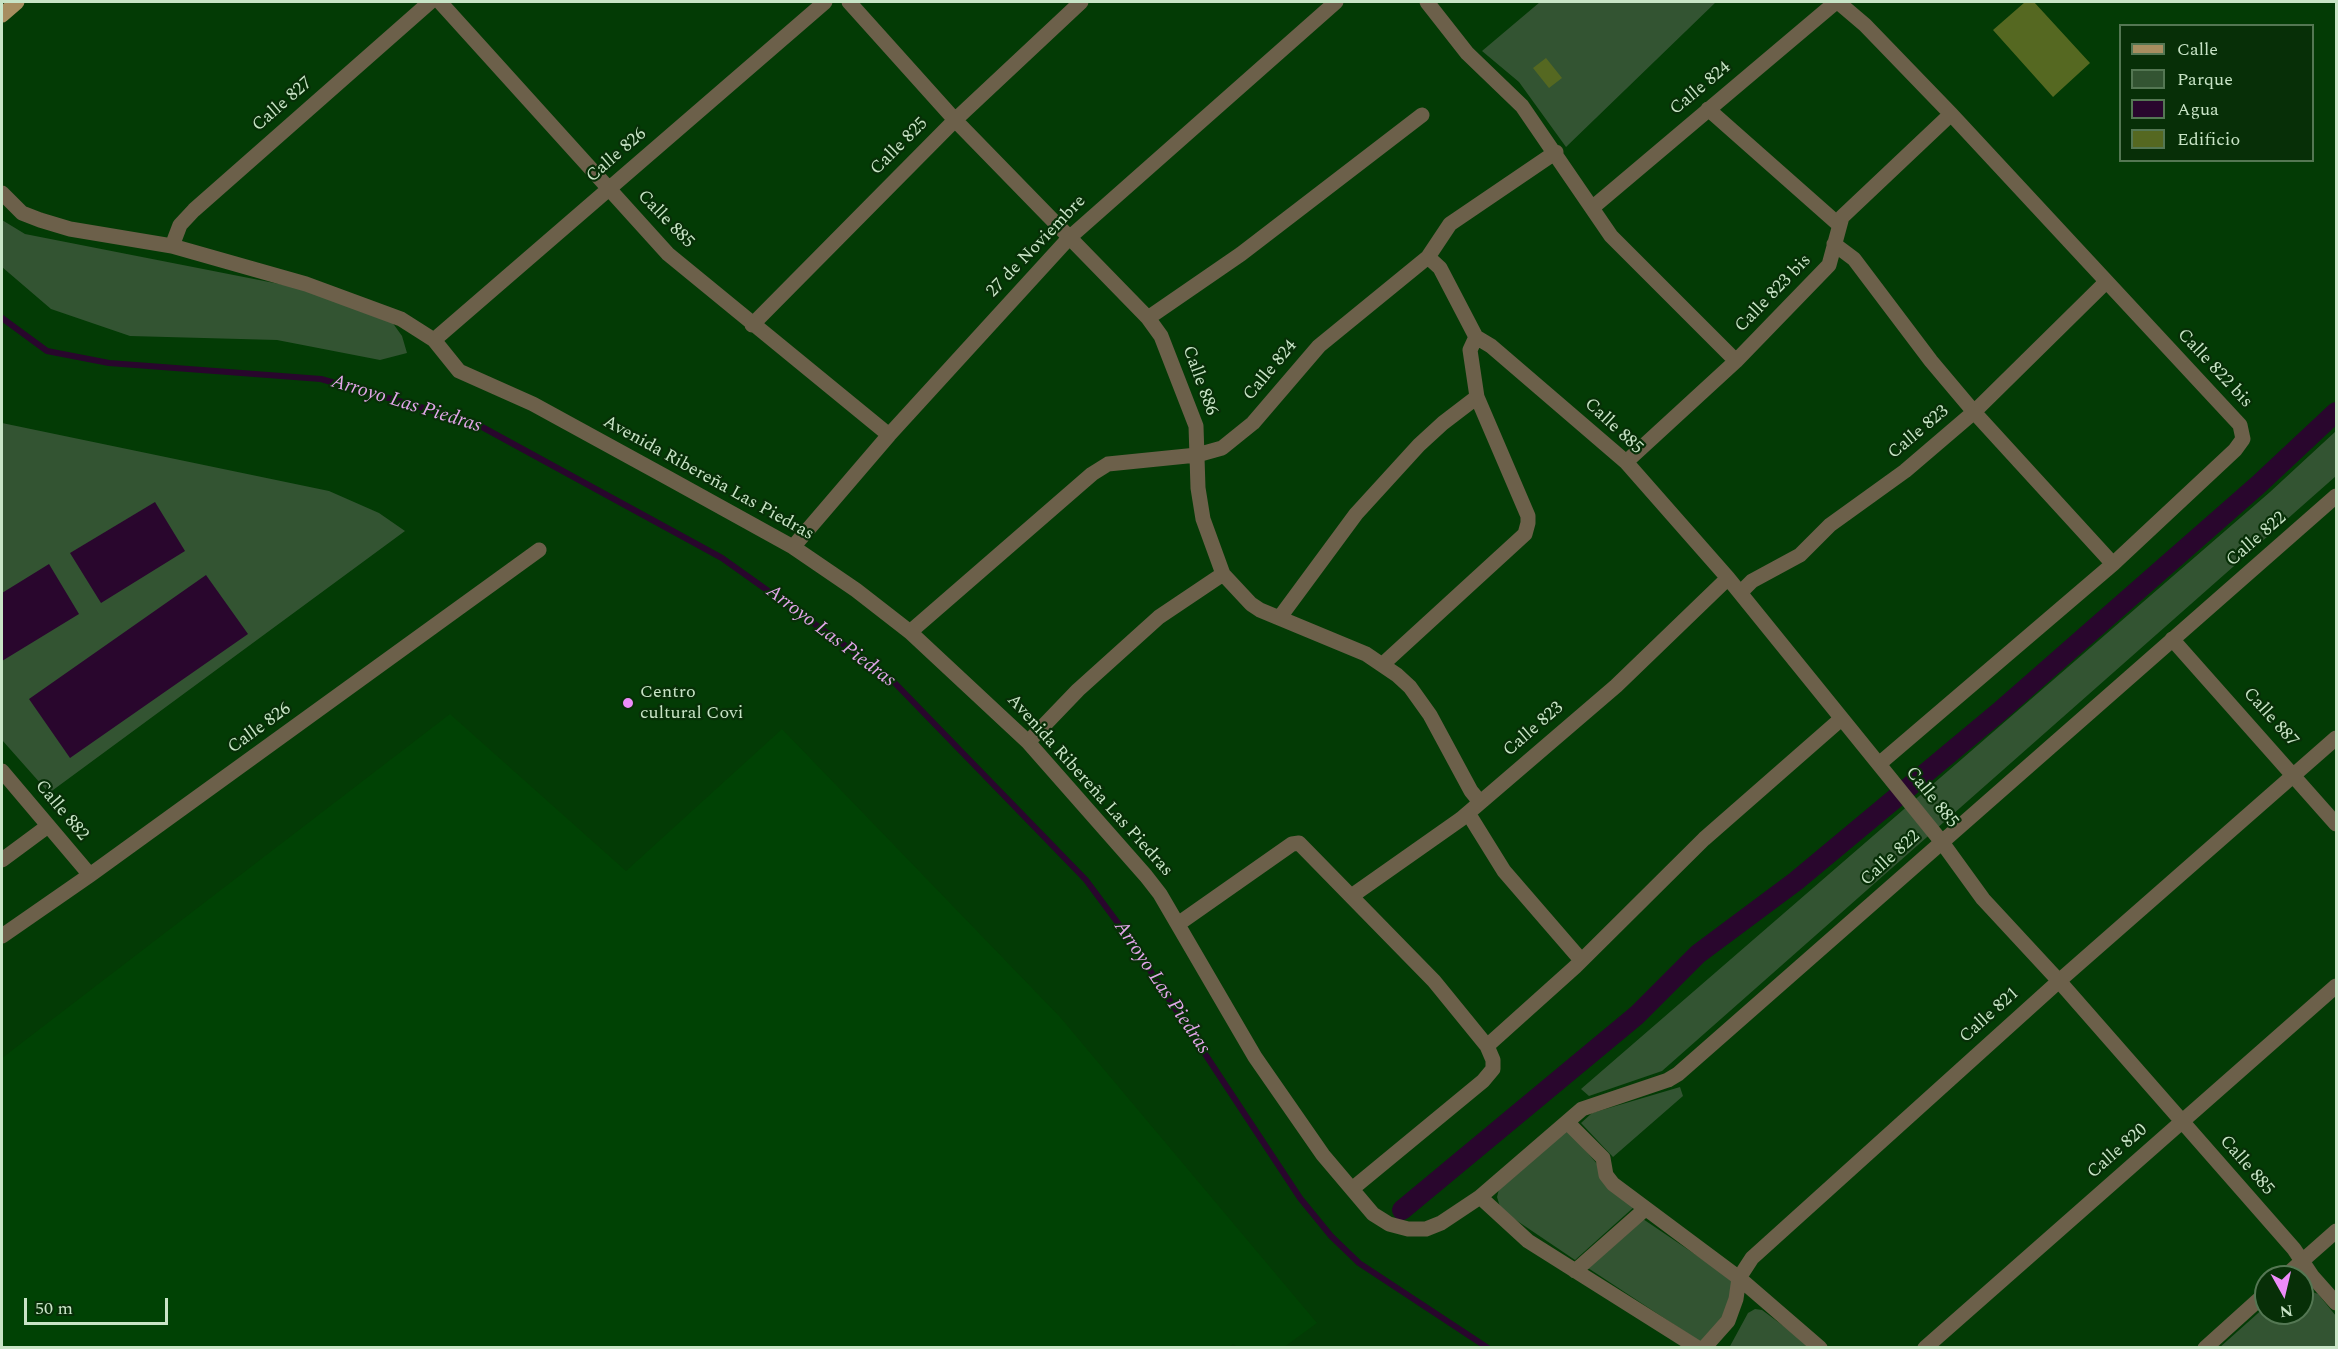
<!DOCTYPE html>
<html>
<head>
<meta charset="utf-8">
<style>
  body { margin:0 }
  #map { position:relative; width:2338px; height:1349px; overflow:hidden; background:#033b05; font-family:Spectral,serif }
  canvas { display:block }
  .frame { position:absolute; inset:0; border:3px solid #c8e4c6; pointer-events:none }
  .legend { position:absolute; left:2119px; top:24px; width:195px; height:138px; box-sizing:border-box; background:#072f07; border:2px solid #547753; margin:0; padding:8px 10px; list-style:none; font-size:18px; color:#c8e4c6 }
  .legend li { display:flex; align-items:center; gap:12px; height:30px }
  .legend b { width:30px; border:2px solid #547753 }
  .north { position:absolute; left:2254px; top:1265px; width:60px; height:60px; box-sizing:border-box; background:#072f07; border:2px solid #547753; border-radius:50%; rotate:172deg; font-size:16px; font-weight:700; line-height:24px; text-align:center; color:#c8e4c6 }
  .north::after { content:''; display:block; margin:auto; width:21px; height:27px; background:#ed8cf9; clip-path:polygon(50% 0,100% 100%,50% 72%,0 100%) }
  .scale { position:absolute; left:24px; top:1298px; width:144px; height:27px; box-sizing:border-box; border:3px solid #c8e4c6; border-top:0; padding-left:8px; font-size:18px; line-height:21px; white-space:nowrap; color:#c8e4c6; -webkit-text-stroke:4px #072f07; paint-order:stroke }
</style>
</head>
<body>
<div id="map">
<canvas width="2338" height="1349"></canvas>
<div class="frame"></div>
<ul class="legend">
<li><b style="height:8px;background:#a78e60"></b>Calle</li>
<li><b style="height:16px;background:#335432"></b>Parque</li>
<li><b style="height:16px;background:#29062d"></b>Agua</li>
<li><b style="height:16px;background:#556821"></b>Edificio</li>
</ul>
<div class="north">N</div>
<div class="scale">50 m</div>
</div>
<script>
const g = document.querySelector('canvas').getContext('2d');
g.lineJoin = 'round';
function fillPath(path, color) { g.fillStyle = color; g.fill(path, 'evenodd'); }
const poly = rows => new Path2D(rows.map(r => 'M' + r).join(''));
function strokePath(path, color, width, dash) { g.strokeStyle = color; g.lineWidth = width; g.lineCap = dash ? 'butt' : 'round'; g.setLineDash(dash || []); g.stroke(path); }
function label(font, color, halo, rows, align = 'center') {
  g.font = font + ' Spectral,serif'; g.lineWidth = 4.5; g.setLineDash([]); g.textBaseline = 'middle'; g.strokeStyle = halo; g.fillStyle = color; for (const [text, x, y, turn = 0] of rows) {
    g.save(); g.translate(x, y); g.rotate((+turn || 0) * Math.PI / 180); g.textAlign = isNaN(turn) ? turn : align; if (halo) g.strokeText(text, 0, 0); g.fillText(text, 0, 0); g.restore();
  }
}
const built = poly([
  [450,714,626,871,782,729,1060,1017,1317,1323,1283,1348,1237,1347,1233,1344,1228,1348,2,1347,2,1058]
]);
const green = poly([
  [1540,2,1716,2,1566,147,1519,82,1482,51],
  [2,220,25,234,310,290,392,322,402,336,407,353,380,360,277,340,130,336,51,309,2,267],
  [2,423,329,491,379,513,405,531,49,793,2,740],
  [2336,431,2336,476,1662,1071,1589,1096,1581,1089,2270,492],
  [1680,1087,1683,1096,1613,1157,1581,1123,1592,1113],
  [1568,1130,1634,1207,1575,1260,1501,1210,1497,1197,1499,1189],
  [1643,1219,1733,1280,1733,1299,1722,1320,1702,1343,1588,1268],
  [2302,1288,2318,1294,2336,1316,2336,1347,2219,1348,2266,1306,2266,1313,2302,1313],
  [1755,1309,1762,1310,1813,1348,1729,1348,1748,1313]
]);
const water = poly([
  [155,502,185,551,101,603,70,553],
  [49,564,79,614,2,661,2,593],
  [206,575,248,634,70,758,29,699]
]);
const stream = poly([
  [2,318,47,351,109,363,321,379,473,422,722,558,889,677,1086,880,1126,934,1300,1198,1331,1236,1359,1263,1488,1348]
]);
const canal = poly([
  [1402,1210,1637,1015,1698,954,1796,881,1999,712,2258,485,2336,412]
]);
const building = poly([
  [2025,2,2034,2,2090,63,2053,97,1993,30],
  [1546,58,1562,78,1549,88,1533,68]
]);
const minor = poly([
  [440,2,668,254,889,435],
  [849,2,955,120,1148,318,1161,336,1196,426,1198,488,1203,519,1223,574,1251,604,1260,610,1366,654,1397,675,1410,687,1430,715,1471,791,1480,802],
  [1427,2,1467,53,1522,106,1611,236,1736,361],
  [1838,2,1865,25,1951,114,2240,425,2243,439,2235,450,2113,564,1879,764],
  [1708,109,1838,224],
  [2,193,22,213,40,220,70,229,172,246,306,284,401,319,434,340,459,371,533,404,670,479,793,547,856,590,910,632,1028,742,1146,876,1160,894,1255,1057,1323,1155,1373,1214,1389,1224,1408,1229,1426,1229,1441,1223,1480,1197,1582,1109,1668,1080,1678,1074,2336,496],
  [1592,208,1836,2],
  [1834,244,1854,259,1931,361,1974,412,2113,564],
  [172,246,180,225,194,210,430,2],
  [1148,318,1241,254,1422,115],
  [752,325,955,120,1081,2],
  [1476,337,1491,346,1626,462,1728,578,1941,841,1983,899,2059,981,2294,1249,2312,1276,2336,1303],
  [434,340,825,2],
  [1626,462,1736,361,1829,265,1842,217,1951,114],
  [793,547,889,435,1069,238,1336,2],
  [1740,593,1752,581,1800,555,1830,525,1905,471,1974,412,2106,282],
  [1280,617,1356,514,1419,445,1443,423,1477,397],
  [910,632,1092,474,1108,464,1197,455,1222,448,1253,423,1319,346,1428,257,1450,224,1556,152],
  [2172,639,2336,824],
  [1383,664,1525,534,1528,523,1528,516,1477,397,1470,350,1476,337,1440,268,1428,257],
  [1028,742,1078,690,1159,617,1223,574],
  [2,771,90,875],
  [1468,813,1504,871,1581,960],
  [2,860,48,826],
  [1353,895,1461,819,1616,686,1728,578],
  [1178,924,1292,844,1299,843,1434,981,1487,1046,1493,1060,1493,1069,1483,1081,1352,1189],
  [2,936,90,875,539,550],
  [1487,1046,1575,967,1704,839,1841,719],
  [1567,1122,1603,1158,1606,1175,1613,1184,1739,1278,1820,1348],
  [1480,1197,1528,1241,1698,1348],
  [1575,1271,1644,1210],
  [2284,1277,2336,1231],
  [1704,1348,1728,1321,1736,1299,1739,1278,1752,1258,2059,981,2336,738],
  [1925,1348,2336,986],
  [2205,1348,2266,1293]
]);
const major = poly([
  [2,15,17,2]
]);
const markers = [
  [628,703,6,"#ed8cf9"]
];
const streetNames = [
  ["Calle 824",1701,89,-40],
  ["Calle 827",283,105,-41],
  ["Calle 825",900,147,-45],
  ["Calle 826",617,156,-41],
  ["Calle 885",665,220,46],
  ["27 de Noviembre",1037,247,-46],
  ["Calle 823 bis",1774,294,-46],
  ["Calle 822 bis",2214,369,47],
  ["Calle 824",1271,371,-50],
  ["Calle 886",1199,381,70],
  ["Calle 885",1613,427,43],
  ["Calle 823",1919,433,-40],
  ["Avenida Ribereña Las Piedras",708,479,29],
  ["Calle 822",2257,540,-41],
  ["Calle 887",2270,718,48],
  ["Calle 826",260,729,-36],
  ["Calle 823",1534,730,-41],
  ["Avenida Ribereña Las Piedras",1089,786,48],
  ["Calle 885",1931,798,51],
  ["Calle 882",61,811,50],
  ["Calle 822",1891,859,-42],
  ["Calle 821",1990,1016,-42],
  ["Calle 820",2118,1152,-41],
  ["Calle 885",2246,1166,49]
];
const poiNames = [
  ["Centro",640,693],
  ["cultural Covi",640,714]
];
const waterNames = [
  ["Arroyo Las Piedras",406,405,17],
  ["Arroyo Las Piedras",830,637,37],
  ["Arroyo Las Piedras",1161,988,56]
];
fillPath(built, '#004204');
fillPath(green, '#335432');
fillPath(water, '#29062d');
strokePath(stream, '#29062d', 6);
strokePath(canal, '#29062d', 20);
fillPath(building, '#556821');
strokePath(minor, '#6c604a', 15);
strokePath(major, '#a78e60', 15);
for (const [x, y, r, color] of markers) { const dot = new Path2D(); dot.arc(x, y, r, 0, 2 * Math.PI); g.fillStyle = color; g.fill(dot); strokePath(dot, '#072f07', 2); }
label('18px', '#c8e4c6', '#072f07', streetNames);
label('18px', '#c8e4c6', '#072f07', poiNames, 'left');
label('italic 20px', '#e2a6e9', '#072f07', waterNames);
</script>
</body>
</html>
